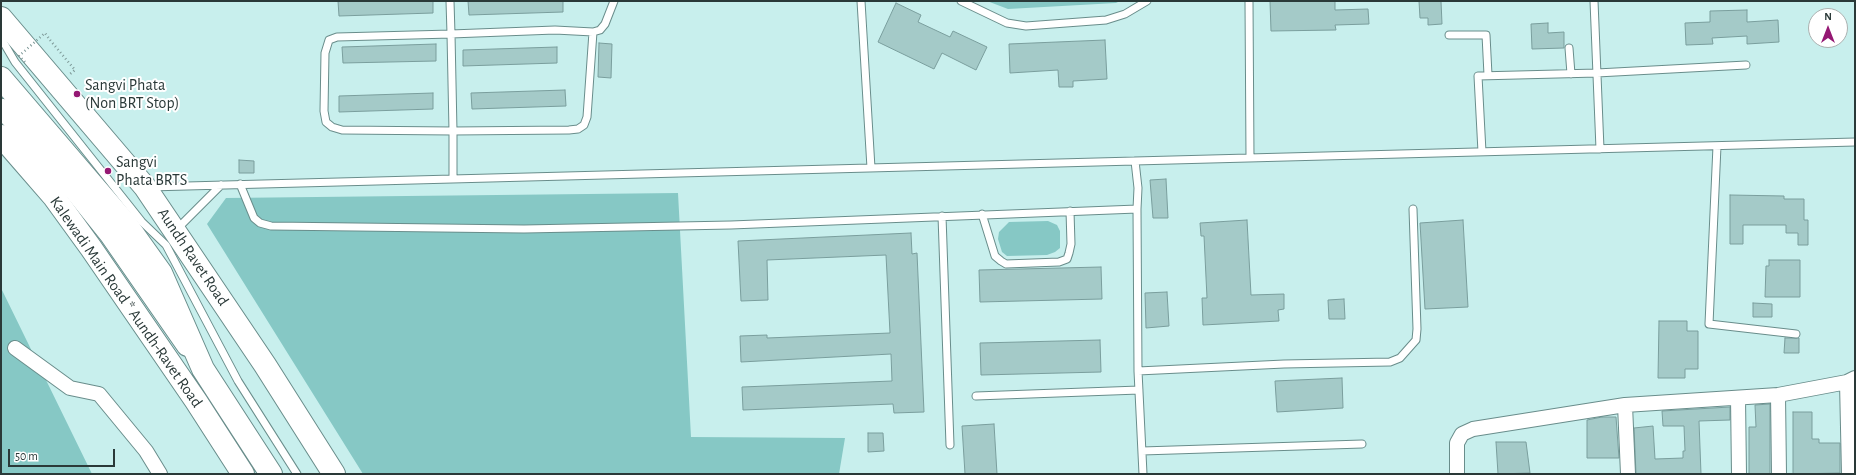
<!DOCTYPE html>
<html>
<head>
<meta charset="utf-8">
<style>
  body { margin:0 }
  #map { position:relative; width:1856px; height:475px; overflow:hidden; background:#c8efed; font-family:"Alegreya Sans",sans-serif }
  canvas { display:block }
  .frame { position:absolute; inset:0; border:2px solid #2a3938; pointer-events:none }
  .north { position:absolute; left:1808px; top:8px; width:40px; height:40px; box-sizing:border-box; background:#fff; border:1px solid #aab0af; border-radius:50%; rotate:0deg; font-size:11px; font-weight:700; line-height:16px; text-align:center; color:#2a3938 }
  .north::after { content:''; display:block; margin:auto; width:14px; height:18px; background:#951873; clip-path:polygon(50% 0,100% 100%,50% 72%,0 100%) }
  .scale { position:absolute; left:8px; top:449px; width:107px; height:18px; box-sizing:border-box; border:2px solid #2a3938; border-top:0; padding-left:5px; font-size:12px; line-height:14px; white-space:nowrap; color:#2a3938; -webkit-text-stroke:3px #fff; paint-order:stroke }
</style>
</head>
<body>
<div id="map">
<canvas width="1856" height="475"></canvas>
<div class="frame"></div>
<div class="north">N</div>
<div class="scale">50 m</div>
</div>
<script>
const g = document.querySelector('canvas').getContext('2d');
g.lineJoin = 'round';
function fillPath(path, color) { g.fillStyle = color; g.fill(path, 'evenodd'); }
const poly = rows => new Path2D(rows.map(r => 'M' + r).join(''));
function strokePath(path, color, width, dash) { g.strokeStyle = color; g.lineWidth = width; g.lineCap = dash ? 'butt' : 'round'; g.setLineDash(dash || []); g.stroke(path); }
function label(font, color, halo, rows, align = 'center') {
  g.font = font + ' "Alegreya Sans",sans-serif'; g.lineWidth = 4; g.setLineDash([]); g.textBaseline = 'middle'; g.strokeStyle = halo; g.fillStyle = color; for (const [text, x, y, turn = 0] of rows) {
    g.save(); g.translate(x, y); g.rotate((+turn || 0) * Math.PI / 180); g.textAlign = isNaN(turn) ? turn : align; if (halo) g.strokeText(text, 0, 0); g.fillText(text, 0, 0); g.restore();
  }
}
const green = poly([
  [987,1,1120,1,1116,3,1008,9],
  [678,193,691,437,845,438,839,474,363,474,207,224,226,198],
  [1048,221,1057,225,1060,231,1060,248,1055,252,1047,255,1007,256,1002,252,998,239,999,232,1009,222],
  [1,288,92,474,1,474]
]);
const building = poly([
  [338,1,433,1,433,13,339,16,338,1],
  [468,1,563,1,563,12,469,15,468,1],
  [1270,1,1335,1,1335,10,1368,9,1369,24,1335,25,1336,30,1271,31,1270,1],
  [1419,1,1441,1,1442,24,1428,25,1428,18,1420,18,1419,1],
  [896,3,921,15,918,22,950,37,953,31,987,47,976,70,942,53,934,69,878,42,896,3],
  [1747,10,1747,22,1778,20,1779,42,1747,44,1747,36,1712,38,1713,44,1686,45,1685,23,1710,22,1710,11,1747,10],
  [1548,23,1548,33,1564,32,1564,48,1532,49,1531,24,1548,23],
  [1105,40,1107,79,1073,81,1073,87,1059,87,1058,70,1010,73,1009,44,1105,40],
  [599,43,612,44,611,78,598,77,599,43],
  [436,44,436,61,343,63,342,47,436,44],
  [557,47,557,63,463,66,463,50,557,47],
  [565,90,566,106,472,109,471,93,565,90],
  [433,93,433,109,339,112,339,96,433,93],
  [239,160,254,161,254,173,239,173,239,160],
  [1166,179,1168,218,1153,218,1150,180,1166,179],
  [1730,195,1784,196,1784,199,1804,199,1804,220,1808,220,1808,245,1798,245,1798,233,1786,233,1786,225,1743,225,1743,244,1730,244,1730,195],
  [1247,220,1251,295,1284,294,1284,309,1278,310,1279,321,1203,325,1202,298,1207,298,1204,236,1201,236,1200,223,1247,220],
  [1463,220,1468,307,1425,309,1420,223,1463,220],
  [911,233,912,254,917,253,924,412,894,413,893,404,743,410,742,387,892,381,891,354,741,362,740,336,767,335,767,338,890,333,886,255,767,260,768,300,741,301,738,241,911,233],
  [1769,260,1800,260,1800,297,1765,297,1766,266,1769,266,1769,260],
  [1101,267,1102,299,980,302,979,270,1101,267],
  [1167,292,1169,326,1146,328,1145,293,1167,292],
  [1344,299,1345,319,1329,319,1328,300,1344,299],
  [1753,303,1772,304,1772,317,1753,317,1753,303],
  [1659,321,1687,321,1687,331,1698,331,1698,369,1685,369,1685,378,1658,378,1659,321],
  [1785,338,1799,338,1799,353,1784,353,1785,338],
  [1100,340,1101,372,981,375,980,343,1100,340],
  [1342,378,1343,408,1277,412,1275,381,1342,378],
  [1770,404,1770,474,1749,474,1749,427,1756,427,1755,405,1770,404],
  [1730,407,1730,420,1699,421,1701,474,1636,474,1634,428,1653,426,1655,459,1683,458,1683,451,1685,451,1684,426,1663,426,1662,411,1730,407],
  [1793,412,1812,412,1812,439,1819,439,1819,443,1840,443,1840,473,1793,474,1793,412],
  [1602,417,1616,417,1619,458,1587,458,1587,420,1602,417],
  [994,424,997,474,965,474,962,426,994,424],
  [868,433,883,433,884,451,868,452,868,433],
  [1496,442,1526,442,1530,473,1498,474,1496,442]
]);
const path = poly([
  [50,40,75,70,70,74]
]);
const lane = poly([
  [450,1,451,34,453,131,342,130,332,127,326,122,324,111,325,53,329,40,337,37,451,34,555,30,593,32],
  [861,1,871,168],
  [961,1,1007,23,1026,26,1106,20,1125,14,1147,1],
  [1249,1,1250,158],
  [1594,1,1600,149],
  [1449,35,1486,35,1488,75],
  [1,38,15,62,142,222,166,245,238,381,297,474],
  [1569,48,1571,74],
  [1717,146,1709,324,1796,334],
  [1482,152,1478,76,1597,73,1746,65],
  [453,178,453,131,569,130,578,129,584,125,587,117,593,32,600,30,605,24,614,1],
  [240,184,254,218,260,223,271,226,524,229,731,225,1137,209,1138,188,1135,161],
  [149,187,1855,142],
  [1137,209,1138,371,1143,474],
  [982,214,995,256,1001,261,1006,264,1059,262,1067,259,1069,253,1071,244,1070,211],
  [942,216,950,445],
  [177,229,221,185],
  [1138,371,1284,364,1390,362,1400,358,1416,340,1417,329,1413,209],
  [976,396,1139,390],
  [1142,451,1362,444]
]);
const street = poly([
  [15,348,70,388,99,394,146,451,160,474],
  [1847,382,1849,474],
  [1778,395,1779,474],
  [1738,398,1739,474],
  [1625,405,1628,474],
  [1457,474,1457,443,1462,434,1473,429,1625,405,1778,395,1847,382,1855,378]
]);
const secondary = poly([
  [3,109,70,185,110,235,187,346]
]);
const primary = poly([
  [1,18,145,187,265,365,334,474],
  [1,78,126,224,161,273,203,369,271,474],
  [1,136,54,197,91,248,196,401,243,474]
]);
const pathBridge = poly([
  [25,62,19,56,45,33,50,40]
]);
const markers = [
  [77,94,4,"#951873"],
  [108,171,4,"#951873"]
];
const poiNames = [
  ["Sangvi Phata",85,85],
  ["(Non BRT Stop)",85,103],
  ["Sangvi",116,162],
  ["Phata BRTS",116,180]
];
const streetNames = [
  ["Aundh Ravet Road",193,257,56],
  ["Kalewadi Main Road * Aundh-Ravet Road",126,302,55]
];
fillPath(green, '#86c8c5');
fillPath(building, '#a4cac8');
strokePath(building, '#7a9e9d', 1);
strokePath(lane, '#698d8b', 9);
strokePath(street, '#698d8b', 16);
strokePath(secondary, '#698d8b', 22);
strokePath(primary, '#698d8b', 24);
strokePath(path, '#7d9897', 2.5, [1, 3]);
strokePath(lane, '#fff', 7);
strokePath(street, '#fff', 14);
strokePath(secondary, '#fff', 20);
strokePath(primary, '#fff', 22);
strokePath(pathBridge, '#7d9897', 2.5, [1, 3]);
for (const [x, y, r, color] of markers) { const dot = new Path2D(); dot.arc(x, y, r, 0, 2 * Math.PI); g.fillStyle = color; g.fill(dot); strokePath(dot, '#fff', 1.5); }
label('16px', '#2a3938', '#fff', poiNames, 'left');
label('16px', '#2a3938', '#fff', streetNames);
</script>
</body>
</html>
